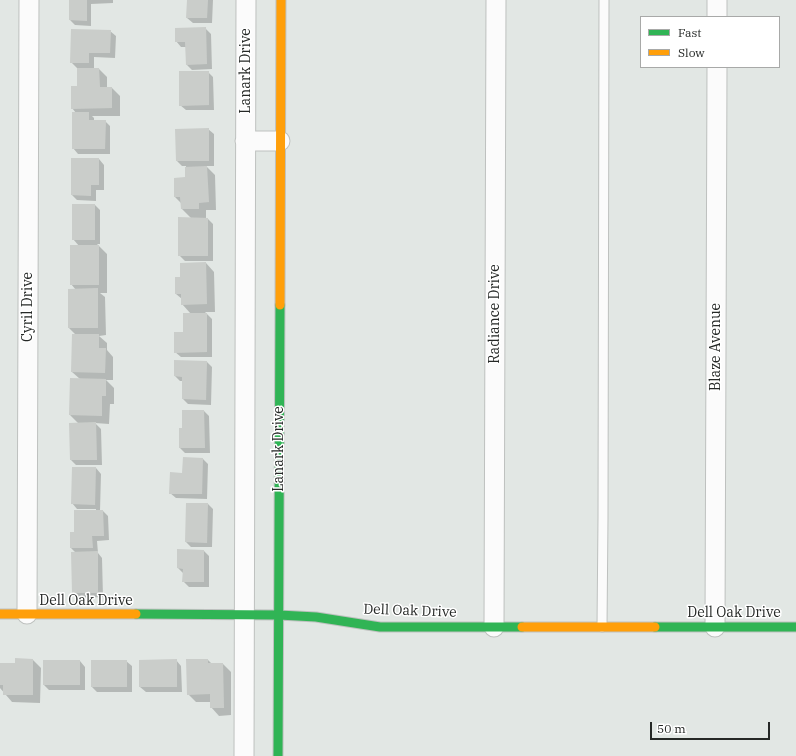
<!DOCTYPE html>
<html>
<head>
<meta charset="utf-8">
<style>
  body { margin:0 }
  #map { position:relative; width:796px; height:756px; overflow:hidden; background:#e2e7e4; font-family:"IBM Plex Serif",serif }
  canvas { display:block }
  .legend { position:absolute; left:640px; top:16px; width:140px; height:52px; box-sizing:border-box; background:#fff; border:1px solid #a8a9a8; margin:0; padding:5px 7px; list-style:none; font-size:12px; color:#252826 }
  .legend li { display:flex; align-items:center; gap:8px; height:20px }
  .legend b { width:20px; border:1px solid #a8a9a8 }
  .scale { position:absolute; left:650px; top:722px; width:120px; height:18px; box-sizing:border-box; border:2px solid #252826; border-top:0; padding-left:5px; font-size:12px; line-height:14px; white-space:nowrap; color:#252826; -webkit-text-stroke:3px #fff; paint-order:stroke }
</style>
</head>
<body>
<div id="map">
<canvas width="796" height="756"></canvas>
<ul class="legend">
<li><b style="height:5px;background:#30b455"></b>Fast</li>
<li><b style="height:5px;background:#ff9f0a"></b>Slow</li>
</ul>
<div class="scale">50 m</div>
</div>
<script>
const g = document.querySelector('canvas').getContext('2d');
g.lineJoin = 'round';
function fillPath(path, color) { g.fillStyle = color; g.fill(path, 'evenodd'); }
const poly = rows => new Path2D(rows.map(r => 'M' + r).join(''));
function strokePath(path, color, width, dash) { g.strokeStyle = color; g.lineWidth = width; g.lineCap = dash ? 'butt' : 'round'; g.setLineDash(dash || []); g.stroke(path); }
function label(font, color, halo, rows, align = 'center') {
  g.font = font + ' "IBM Plex Serif",serif'; g.lineWidth = 3; g.setLineDash([]); g.textBaseline = 'middle'; g.strokeStyle = halo; g.fillStyle = color; for (const [text, x, y, turn = 0] of rows) {
    g.save(); g.translate(x, y); g.rotate((+turn || 0) * Math.PI / 180); g.textAlign = isNaN(turn) ? turn : align; if (halo) g.strokeText(text, 0, 0); g.fillText(text, 0, 0); g.restore();
  }
}
const shadow = poly([
  [70,0,113,0,113,3,91,4,91,26,75,25,70,20],
  [188,0,213,0,212,23,193,23,187,18],
  [205,28,211,34,212,69,192,70,187,65,187,47,181,47,176,41],
  [110,31,116,36,115,58,94,57,94,69,99,69,107,77,107,88,112,88,120,96,120,116,92,116,94,118,94,121,105,121,110,126,110,154,78,154,73,148,76,113,72,108,78,87,78,68,77,68,71,62],
  [208,72,213,77,214,110,186,110,180,105],
  [208,129,214,134,214,166,206,166,215,175,216,210,206,210,206,219,208,219,213,224,213,261,185,261,179,255,191,218,182,209,181,203,175,197,186,178,186,166,182,166,177,161],
  [99,159,104,165,104,190,96,190,96,201,77,200,72,195],
  [95,205,100,210,100,244,97,244,107,254,107,293,100,293,105,297,106,335,99,336,107,343,107,350,113,357,113,380,106,380,114,388,114,404,110,404,109,424,95,423,101,429,102,465,76,465,71,460,79,424,70,415,80,379,72,372,76,335,69,328,76,290,71,284,79,246,73,239],
  [206,263,214,272,215,312,205,312,212,319,212,357,181,357,175,352,184,333,191,314,182,304,182,299,176,294,181,278],
  [207,362,212,367,211,405,188,404,183,399,183,381,180,381,175,376],
  [204,411,209,416,210,453,185,453,180,448,183,429],
  [203,459,208,464,207,499,176,498,170,493,183,474],
  [96,468,101,474,100,511,103,511,108,516,109,540,97,541,98,553,102,558,103,597,78,598,73,593,76,553,71,548,75,533,96,511,96,509,77,509,72,503],
  [208,504,213,509,212,547,191,547,186,542],
  [204,551,209,556,209,587,189,587,183,581,183,573,178,568],
  [33,660,41,668,40,703,12,702,0,688,0,664,16,664],
  [176,660,181,666,182,692,146,692,140,687],
  [208,660,212,664,223,664,231,672,231,715,219,716,211,707,211,702,196,702,188,694],
  [80,661,85,667,85,690,49,690,44,685],
  [126,661,132,666,132,692,97,692,92,687]
]);
const building = poly([
  [69,0,87,0,87,21,69,20],
  [187,0,208,0,207,18,186,18],
  [206,27,207,64,186,65,185,42,175,42,175,28],
  [71,29,111,30,110,53,89,53,89,63,70,63],
  [77,68,99,68,100,87,112,87,112,108,71,109,71,86,77,86],
  [179,71,209,71,209,105,179,106],
  [72,112,89,112,89,120,106,120,105,149,72,149],
  [209,128,209,161,176,161,175,129],
  [71,158,99,158,99,185,91,185,91,196,71,195],
  [207,166,209,202,199,203,199,209,181,209,180,197,174,197,174,178,185,177,185,167],
  [72,204,95,204,95,240,72,240],
  [178,217,208,218,208,256,178,256],
  [70,245,99,245,99,285,70,285],
  [206,262,207,304,181,305,181,294,175,294,175,277,180,277,180,263],
  [98,288,98,328,68,328,68,289],
  [183,313,207,313,207,352,174,353,174,332,183,332],
  [72,334,99,334,99,348,106,348,105,373,71,372],
  [174,360,207,361,206,400,182,399,182,377,174,376],
  [70,378,106,379,106,396,102,396,102,416,69,415],
  [182,410,204,410,205,448,179,448,179,428,182,428],
  [96,422,97,460,70,460,69,423],
  [183,457,203,458,202,494,169,494,170,472,182,473],
  [72,467,96,467,95,505,71,504],
  [186,503,208,503,207,543,185,542],
  [74,510,103,510,104,536,92,536,93,548,70,548,70,532,74,532],
  [177,549,204,550,204,582,182,582,183,569,177,568],
  [98,551,98,593,72,593,71,552],
  [15,658,33,659,33,695,3,695,3,685,0,685,0,663,15,663],
  [177,659,177,687,139,687,139,660],
  [186,659,208,659,208,663,223,663,224,708,210,708,210,694,187,695],
  [43,660,80,660,80,685,43,685],
  [91,660,127,660,127,687,91,687]
]);
const lane = poly([
  [602,627,603,518,604,0]
]);
const street = poly([
  [717,17,717,0],
  [245,141,280,141],
  [27,614,29,0],
  [494,627,496,0],
  [715,627,717,67],
  [244,756,246,0]
]);
const fast = poly([
  [136,614,279,615,316,617,380,627,522,627],
  [655,627,796,627],
  [278,756,280,305]
]);
const slow = poly([
  [280,305,281,0],
  [0,614,136,614],
  [522,627,655,627]
]);
const streetNames = [
  ["Lanark Drive",246,71,-90],
  ["Cyril Drive",28,307,-90],
  ["Radiance Drive",495,314,-90],
  ["Blaze Avenue",716,347,-90],
  ["Lanark Drive",279,449,-90],
  ["Dell Oak Drive",86,601],
  ["Dell Oak Drive",410,611,2],
  ["Dell Oak Drive",734,613]
];
fillPath(shadow, '#0003');
fillPath(building, '#cacdca');
strokePath(lane, '#bec1bf', 11);
strokePath(street, '#bec1bf', 21);
strokePath(fast, '#bec1bf', 11);
strokePath(slow, '#bec1bf', 11);
strokePath(lane, '#fbfbfb', 9);
strokePath(street, '#fbfbfb', 19);
strokePath(fast, '#30b455', 9);
strokePath(slow, '#ff9f0a', 9);
label('14px', '#252826', '#fff', streetNames);
</script>
</body>
</html>
